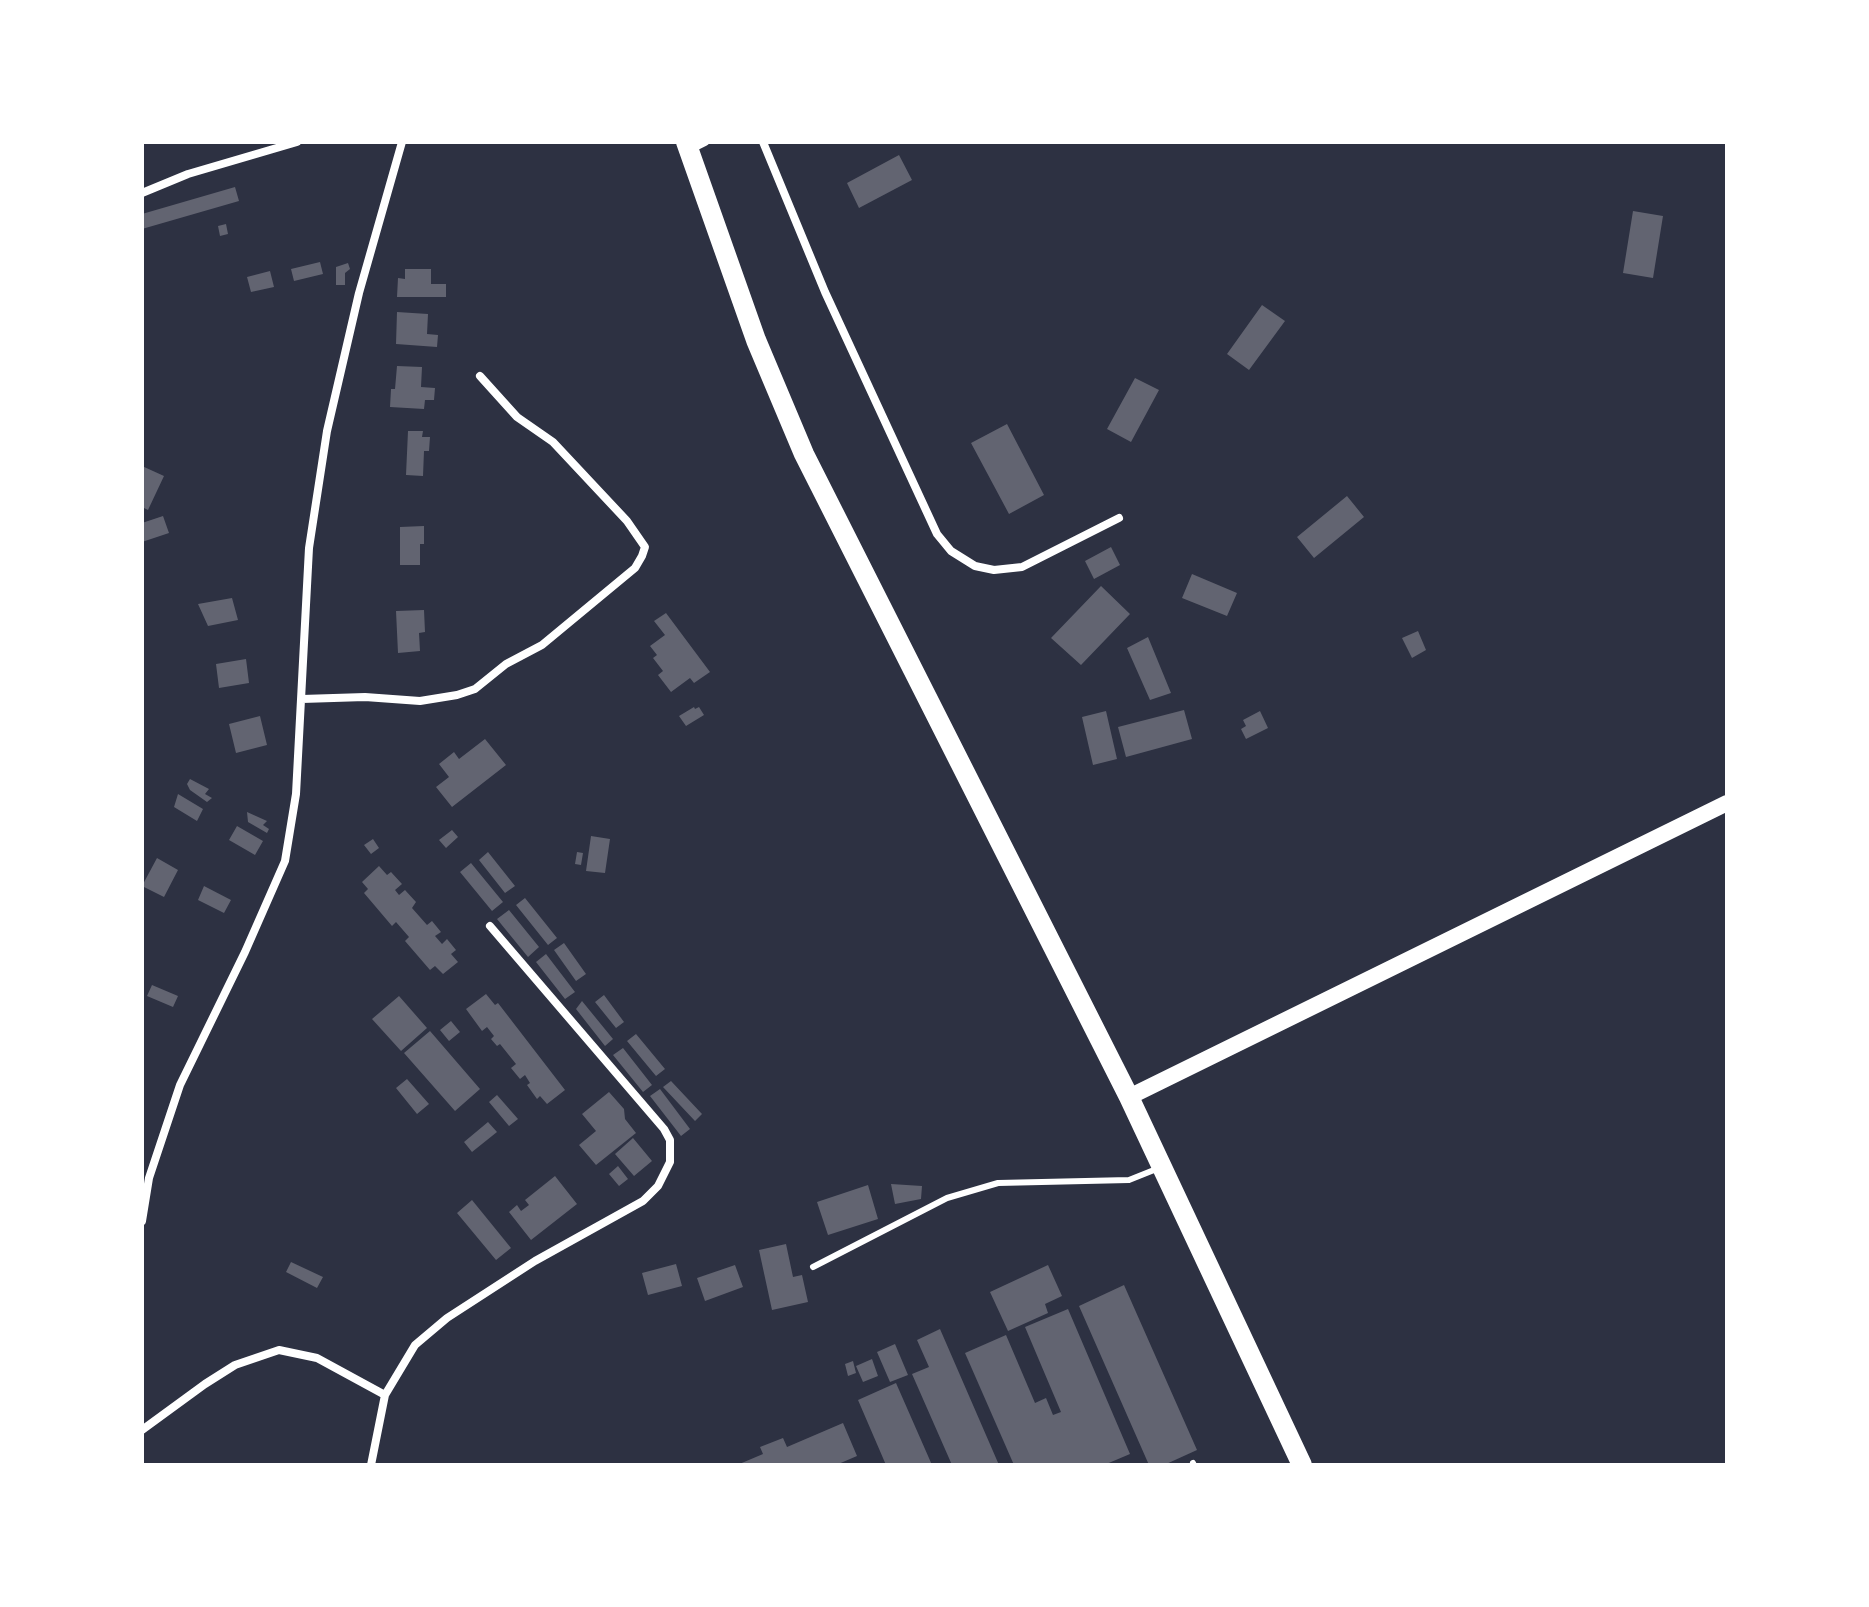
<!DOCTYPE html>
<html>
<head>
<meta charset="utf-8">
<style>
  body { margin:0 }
  #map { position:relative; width:1869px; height:1607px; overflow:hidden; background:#2d3142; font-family:"Sofia Sans Condensed",sans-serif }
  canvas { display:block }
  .frame { position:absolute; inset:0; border:144px solid #fff; pointer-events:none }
</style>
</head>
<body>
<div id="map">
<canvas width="1869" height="1607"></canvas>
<div class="frame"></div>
</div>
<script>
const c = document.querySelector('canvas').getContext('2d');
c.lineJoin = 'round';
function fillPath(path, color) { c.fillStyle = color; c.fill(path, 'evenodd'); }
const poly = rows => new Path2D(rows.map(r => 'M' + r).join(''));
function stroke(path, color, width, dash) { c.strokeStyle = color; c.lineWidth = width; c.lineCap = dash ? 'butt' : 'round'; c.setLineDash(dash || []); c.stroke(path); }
fillPath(poly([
  [899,155,912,180,859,208,847,183],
  [235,187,239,201,142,229,142,214],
  [1633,211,1663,216,1653,278,1623,273],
  [226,224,228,234,220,236,218,226],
  [320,262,323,274,294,281,291,269],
  [348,263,350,269,345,273,345,285,336,285,336,267],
  [405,269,431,269,431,284,446,284,446,297,397,297,398,278,405,279],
  [270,271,274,287,251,292,247,277],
  [1262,305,1285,321,1249,370,1227,354],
  [397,312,428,314,427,334,438,335,437,347,396,344],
  [397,366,422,367,421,387,435,388,434,400,425,400,424,409,390,407,391,389,395,389],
  [1135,378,1159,390,1131,442,1107,429],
  [1007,424,1044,495,1009,514,971,443],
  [408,431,423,431,422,437,430,437,429,451,424,451,423,476,406,475],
  [142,466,164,476,148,510,142,507],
  [1347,496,1364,517,1314,558,1297,537],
  [163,516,169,533,142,542,142,523],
  [424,526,424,544,420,544,420,565,400,565,400,527],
  [1111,547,1120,565,1094,579,1085,561],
  [1192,574,1237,593,1227,616,1182,598],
  [1101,586,1130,614,1081,665,1051,638],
  [232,598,238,620,208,626,198,604],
  [424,610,425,632,419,633,420,651,398,653,396,611],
  [666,613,710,672,694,683,690,678,671,692,658,675,663,671,653,658,657,655,650,646,665,635,654,621],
  [1418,631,1426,650,1412,658,1402,638],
  [1148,637,1171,693,1150,700,1127,648],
  [246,659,249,683,219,688,216,664],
  [694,707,695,709,699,707,704,715,686,726,679,716],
  [1184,710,1192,739,1126,757,1118,727],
  [1106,711,1117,759,1093,765,1082,717],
  [1260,711,1268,728,1246,739,1241,729,1246,726,1243,720],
  [260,716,267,745,236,753,229,724],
  [485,739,506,765,452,807,436,787,449,777,439,764,454,752,459,759],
  [190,779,209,789,205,794,212,798,207,802,190,790,187,784],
  [178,794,203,809,197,821,174,807],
  [247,812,267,821,263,825,269,829,267,833,248,822],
  [237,826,263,841,255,855,229,840],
  [452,830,458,837,446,848,439,840],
  [591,836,610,839,605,873,586,871],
  [373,839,379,848,371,854,364,845],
  [488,852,515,886,505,893,479,860],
  [577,852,583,853,581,865,575,864],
  [157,858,178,870,164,897,142,886],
  [471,863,503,902,492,911,460,872],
  [379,866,387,875,391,872,402,884,395,890,399,895,405,890,416,902,412,908,427,925,432,921,441,932,435,936,442,944,447,939,456,950,451,954,458,962,443,974,435,966,430,970,405,941,409,937,396,922,392,926,364,893,368,889,362,882],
  [204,886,231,900,224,913,198,900],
  [525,898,557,938,548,945,516,905],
  [509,910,539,947,528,957,497,919],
  [564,943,586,974,576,981,554,950],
  [546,954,575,992,565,999,536,962],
  [152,985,178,996,173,1007,147,996],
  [486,994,495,1005,498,1003,565,1090,547,1104,540,1096,537,1099,527,1085,530,1083,525,1075,520,1079,511,1068,516,1064,500,1044,497,1046,491,1039,494,1036,487,1027,482,1031,466,1009],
  [604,995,624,1022,616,1028,595,1002],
  [399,996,427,1028,401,1051,372,1019],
  [582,1001,613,1039,605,1046,576,1009],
  [451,1021,460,1032,449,1041,440,1030],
  [430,1031,480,1089,455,1111,404,1053],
  [636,1034,665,1069,656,1076,627,1041],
  [623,1048,652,1085,643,1092,613,1055],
  [407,1079,429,1104,417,1114,396,1088],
  [671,1081,702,1114,695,1121,663,1087],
  [660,1089,690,1129,681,1136,650,1096],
  [609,1092,624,1109,625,1119,636,1133,596,1165,579,1145,596,1131,582,1114],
  [497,1095,518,1119,509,1126,489,1102],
  [488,1122,497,1132,472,1152,464,1142],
  [633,1138,652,1161,634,1176,615,1154],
  [618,1166,628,1179,619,1186,609,1174],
  [555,1176,577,1204,531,1240,509,1212,517,1205,521,1211,529,1205,525,1200],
  [891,1184,922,1186,921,1199,895,1204],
  [868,1185,878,1219,828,1235,817,1202],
  [472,1200,511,1248,496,1260,457,1213],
  [786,1244,793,1277,802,1275,808,1302,772,1310,759,1250],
  [291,1262,323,1277,317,1288,286,1272],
  [676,1264,682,1286,648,1295,642,1273],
  [735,1265,743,1287,705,1301,697,1278],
  [1048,1265,1062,1296,1045,1304,1048,1313,1008,1331,990,1292],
  [1124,1285,1197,1450,1164,1465,1149,1465,1079,1306],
  [1068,1309,1130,1454,1104,1465,1014,1465,965,1353,1006,1335,1035,1403,1046,1398,1053,1415,1061,1412,1025,1327],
  [940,1329,999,1465,952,1465,912,1374,929,1367,917,1340],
  [895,1344,908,1375,890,1382,877,1352],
  [872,1359,878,1376,863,1382,856,1366],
  [853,1361,856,1373,848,1376,845,1364],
  [896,1383,932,1465,886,1465,858,1400],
  [843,1423,857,1456,836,1465,737,1465,763,1454,760,1447,783,1438,787,1447]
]), '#626471');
stroke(poly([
  [813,1267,947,1198,998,1183,1129,1180,1159,1168],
  [1193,1463,1194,1465]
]), '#fff', 6);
stroke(poly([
  [763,142,825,292,937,534,951,551,975,566,994,570,1022,567,1119,518],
  [689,150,705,142],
  [142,193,188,174,297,142],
  [302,699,365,697,420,701,457,695,475,689,506,664,542,645,635,568,642,556,645,547,627,521,553,442,517,417,480,376],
  [142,1221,149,1178,180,1085,245,952,285,861,296,794,309,548,327,431,359,293,402,142],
  [142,1430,205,1384,235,1365,279,1350,317,1358,385,1395,415,1345,447,1318,535,1261,643,1201,658,1186,670,1162,670,1140,664,1129,490,926],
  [371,1465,385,1395]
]), '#fff', 8);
stroke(poly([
  [1129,1097,1727,803]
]), '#fff', 16);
stroke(poly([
  [686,142,756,340,804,454,1129,1097,1302,1465]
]), '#fff', 20);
</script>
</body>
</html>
